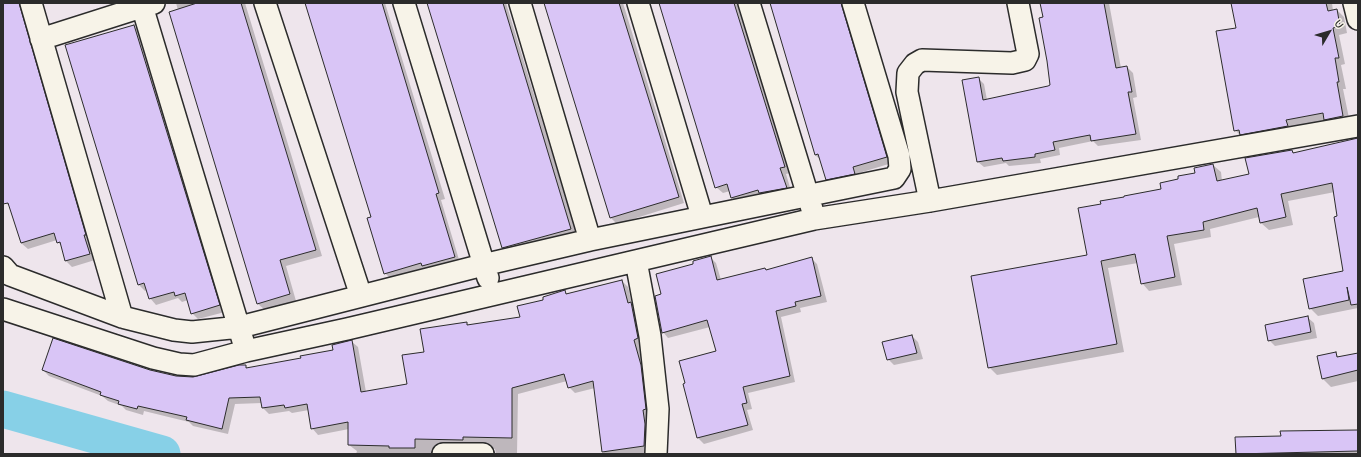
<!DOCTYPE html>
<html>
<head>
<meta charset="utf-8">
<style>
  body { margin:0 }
  #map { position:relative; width:1361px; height:457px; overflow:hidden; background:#eee5ec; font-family:"Comic Neue",sans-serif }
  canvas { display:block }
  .frame { position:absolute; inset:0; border:4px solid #2b2b2b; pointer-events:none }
  .north { position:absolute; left:1309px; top:12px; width:40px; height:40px; -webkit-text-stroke:3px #f7f3e8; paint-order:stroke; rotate:52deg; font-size:11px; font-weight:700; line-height:16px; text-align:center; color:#2b2b2b }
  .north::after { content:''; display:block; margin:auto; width:14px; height:18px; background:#2b2b2b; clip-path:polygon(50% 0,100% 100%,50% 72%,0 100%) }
</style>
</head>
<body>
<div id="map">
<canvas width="1361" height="457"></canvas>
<div class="frame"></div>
<div class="north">U</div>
</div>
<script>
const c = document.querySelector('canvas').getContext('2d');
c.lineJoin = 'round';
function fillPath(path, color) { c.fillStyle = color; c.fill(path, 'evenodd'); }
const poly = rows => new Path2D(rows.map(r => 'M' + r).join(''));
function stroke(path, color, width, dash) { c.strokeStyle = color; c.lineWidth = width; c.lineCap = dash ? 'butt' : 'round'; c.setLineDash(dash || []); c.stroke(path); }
fillPath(poly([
  [3,3,22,3,95,260,72,267,66,261,62,247,57,240,28,249,21,243,11,208,6,203,3,195],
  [176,3,245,3,322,256,286,266,296,301,265,310,258,304],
  [307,3,385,3,445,199,441,200,460,263,392,280,385,273,372,217],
  [428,3,506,3,577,235,509,254,503,248],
  [545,3,623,3,684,203,617,224,610,217],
  [660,3,738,3,790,173,786,174,792,194,738,204,732,198,730,191,723,193,716,187],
  [770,3,849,3,892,163,859,173,861,180,834,185,827,179,822,161,815,155],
  [1041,3,1109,3,1121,68,1127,67,1133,73,1137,97,1133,98,1141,140,1098,146,1093,141,1059,148,1060,155,1040,159,1041,163,1009,166,1006,163,984,167,978,162,978,78,984,84,987,100,1049,87,1051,85],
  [1232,3,1332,3,1333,11,1337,10,1344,17,1347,33,1339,35,1345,64,1341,65,1346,89,1343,89,1350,123,1332,126,1326,120,1293,127,1294,133,1242,137,1235,130,1237,28],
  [134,26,140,32,225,312,198,319,192,313,188,300,182,302,178,298,156,305,150,298,147,290,145,291,139,285,66,46],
  [1358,139,1358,308,1318,316,1310,308,1344,272,1335,192,1288,201,1293,225,1269,230,1261,223,1259,217,1210,229,1211,237,1174,244,1182,285,1149,291,1142,283,1138,263,1108,268,1124,352,997,375,989,367,1088,256,1102,204,1162,190,1213,165,1221,172,1222,181,1250,175,1292,151,1295,153],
  [710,257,716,263,721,280,766,271,811,258,817,264,827,302,800,308,801,312,781,317,795,382,748,393,752,409,747,410,753,430,704,444,698,438,684,385,717,351,710,327,668,338,663,332,662,295,695,264],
  [622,281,628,287,632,304,637,309,644,344,640,346,647,372,651,454,605,454,602,451,595,388,575,393,569,387,567,381,518,394,517,454,496,454,495,449,490,448,439,454,356,454,357,451,349,445,349,429,318,435,312,428,309,410,292,413,289,411,269,414,263,408,262,403,235,404,228,434,193,426,189,422,144,411,143,415,126,410,122,406,108,401,102,396,49,376,43,370,150,371,176,377,193,378,245,366,248,369,302,359,334,351,351,341,358,347,366,392,408,385,425,353,466,323,470,326,521,318,545,300,565,292,568,295],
  [1307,317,1314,323,1317,338,1275,346,1269,340],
  [912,336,918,342,923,359,894,365,888,359],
  [1335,353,1340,358,1358,354,1358,381,1331,387,1323,379,1318,356],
  [1358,431,1358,454,1237,454,1236,438,1282,437]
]), '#0003');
stroke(poly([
  [3,409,162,454]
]), '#87d0e7', 37);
const building = poly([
  [3,3,19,3,86,235,84,235,90,254,65,261,60,242,57,243,54,233,21,243,8,203,3,204,3,3],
  [197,3,241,3,316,250,280,260,290,294,257,304,169,12,197,3],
  [305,3,382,3,439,193,436,194,455,257,422,266,421,263,384,274,367,218,371,217,305,3],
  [427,3,503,3,571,229,502,248,427,3],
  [544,3,619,3,679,197,610,218,544,3],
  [659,3,734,3,785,167,780,168,787,188,759,193,758,190,731,198,727,184,715,188,659,3],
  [770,3,841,3,887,157,853,167,855,174,826,180,818,154,815,155,770,3],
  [1040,3,1104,3,1116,68,1127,66,1132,92,1128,92,1136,134,1091,141,1090,135,1053,142,1055,150,1035,154,1035,157,1003,161,1002,158,977,162,962,80,979,77,983,100,1048,86,1050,85,1047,61,1039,18,1043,17,1040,3],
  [1231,3,1326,3,1328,11,1337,9,1340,26,1333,28,1339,58,1335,58,1339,82,1337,82,1343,116,1324,120,1323,113,1286,120,1288,126,1240,135,1239,130,1234,131,1216,31,1236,28,1231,3],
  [134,25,220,305,191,314,185,293,175,296,174,292,149,299,144,283,138,285,65,45,134,25],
  [1358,138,1358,304,1351,305,1347,287,1349,300,1309,309,1303,279,1343,271,1334,217,1337,216,1332,183,1281,194,1286,217,1260,223,1257,208,1203,222,1204,230,1167,236,1175,277,1141,284,1135,254,1101,261,1117,344,988,368,971,276,1087,255,1078,208,1101,204,1100,201,1124,197,1124,196,1161,189,1160,183,1178,179,1178,176,1195,173,1194,168,1213,164,1217,181,1249,174,1245,158,1292,150,1293,153,1358,138],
  [711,256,717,280,765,268,766,270,812,257,821,296,795,302,796,306,776,311,790,376,743,387,747,403,742,404,748,425,697,438,683,384,685,383,679,361,716,351,707,320,662,333,655,296,661,294,656,274,693,264,693,261,711,256],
  [622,280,628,303,631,302,638,338,634,340,641,365,646,409,643,410,645,424,644,446,602,452,593,381,568,388,564,374,512,388,512,438,463,437,463,440,415,439,415,448,389,448,389,446,348,445,348,422,311,429,307,404,285,408,284,405,262,408,260,397,229,398,222,429,186,420,187,417,138,406,137,409,118,404,119,401,100,395,101,392,42,370,53,338,150,370,176,376,193,377,239,365,246,365,246,368,301,358,300,356,333,350,332,345,352,340,361,392,407,384,402,355,424,352,420,329,467,322,467,325,520,317,517,306,543,300,543,297,565,290,566,294,622,280],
  [1308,316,1311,332,1268,341,1265,325,1308,316],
  [912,335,917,353,887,360,882,342,912,335],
  [1336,352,1337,357,1358,353,1358,370,1322,379,1317,356,1336,352],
  [1358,430,1358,451,1236,454,1235,437,1281,436,1280,431,1358,430]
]);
fillPath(building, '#d9c5f6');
stroke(building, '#2b2b2b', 1);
const minor = poly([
  [31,3,122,317],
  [265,3,361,296],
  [404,3,488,278],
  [520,3,590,240],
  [638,3,702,216],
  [749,3,812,209],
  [1354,3,1358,19],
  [142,6,243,341],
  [41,39,154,3],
  [930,201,907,92,908,73,915,64,922,60,1012,63,1025,60,1028,54,1018,3],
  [636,261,650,336,658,409,656,454],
  [3,267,10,275,122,317,174,330,192,332,240,327,483,265,590,240,894,178,900,169,899,156,853,3],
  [3,309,153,358,179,364,194,365,246,351,347,329,814,219,930,201,1358,126],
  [443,454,483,454]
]);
stroke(minor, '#2b2b2b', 24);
stroke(minor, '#f7f3e8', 21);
</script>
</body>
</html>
